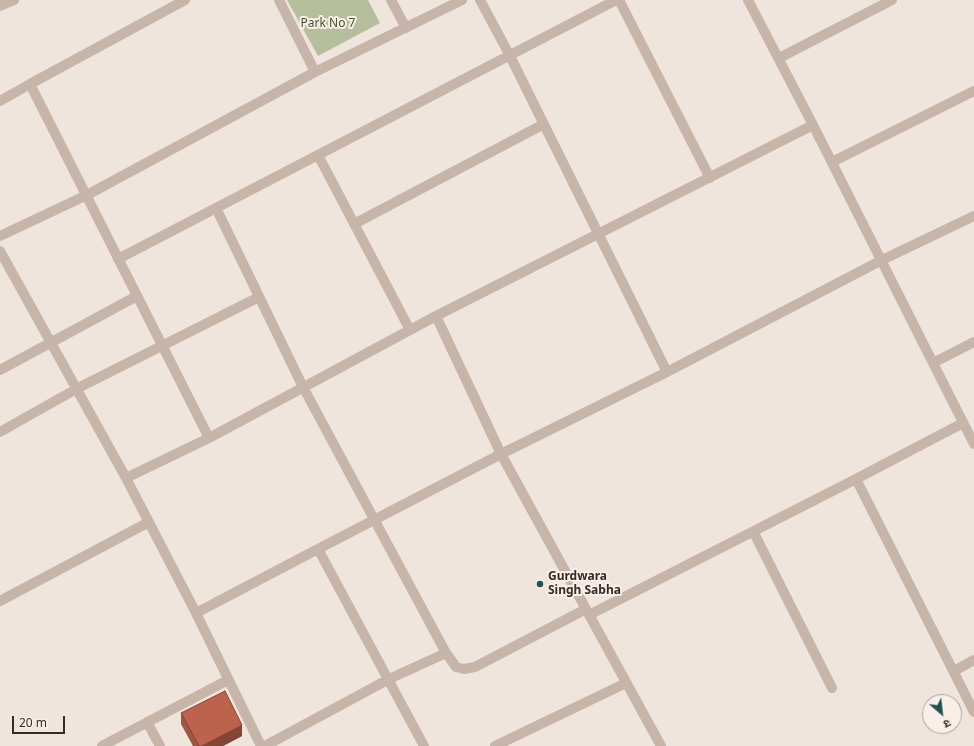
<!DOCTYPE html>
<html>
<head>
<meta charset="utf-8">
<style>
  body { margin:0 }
  #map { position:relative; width:974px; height:746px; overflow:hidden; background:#f0e5dc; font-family:"Noto Sans","Noto Sans Devanagari",sans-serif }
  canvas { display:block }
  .north { position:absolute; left:922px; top:694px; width:40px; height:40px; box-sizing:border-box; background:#f8f0e8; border:1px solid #aaa19b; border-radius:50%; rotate:152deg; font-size:11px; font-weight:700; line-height:16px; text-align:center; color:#352b28 }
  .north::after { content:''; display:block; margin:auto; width:14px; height:18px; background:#215253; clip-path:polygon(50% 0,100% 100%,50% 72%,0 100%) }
  .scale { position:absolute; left:12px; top:716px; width:53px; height:18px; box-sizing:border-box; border:2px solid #352b28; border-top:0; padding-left:5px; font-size:12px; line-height:14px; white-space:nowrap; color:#352b28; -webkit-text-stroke:3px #f8f0e8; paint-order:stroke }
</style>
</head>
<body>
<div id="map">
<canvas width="974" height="746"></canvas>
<div class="north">उ</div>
<div class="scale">20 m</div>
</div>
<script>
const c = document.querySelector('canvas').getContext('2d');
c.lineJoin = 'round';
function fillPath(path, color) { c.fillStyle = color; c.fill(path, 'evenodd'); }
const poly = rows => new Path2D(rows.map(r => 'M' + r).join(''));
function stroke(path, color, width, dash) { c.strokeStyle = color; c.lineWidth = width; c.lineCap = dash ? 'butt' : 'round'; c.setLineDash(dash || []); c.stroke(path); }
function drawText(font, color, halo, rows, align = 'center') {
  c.font = font + ' "Noto Sans",sans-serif'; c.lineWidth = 4; c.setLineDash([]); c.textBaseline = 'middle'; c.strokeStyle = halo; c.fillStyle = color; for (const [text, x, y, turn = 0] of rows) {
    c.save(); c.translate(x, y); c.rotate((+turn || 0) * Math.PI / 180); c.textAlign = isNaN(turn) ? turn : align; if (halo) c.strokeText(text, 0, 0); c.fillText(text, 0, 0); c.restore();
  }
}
fillPath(poly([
  [287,0,368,0,380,23,318,56]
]), '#b5be9d');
stroke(poly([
  [185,0,30,84,209,438,126,478,196,613,261,746],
  [391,0,406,28],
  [480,0,509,54,667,372],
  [619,0,710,178],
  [748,0,813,125,933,363],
  [0,6,14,0],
  [779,58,892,0],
  [315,72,462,0],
  [0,101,30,84],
  [318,155,410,330],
  [832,162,974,91],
  [216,208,303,387,446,653,456,667,464,669,475,667,586,609],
  [354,224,544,124],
  [0,236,87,195,315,72,279,0],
  [0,251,126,478],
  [118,259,616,0],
  [436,316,813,125],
  [974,342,933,363,974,444],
  [0,370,137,296],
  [0,432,78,388,259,297],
  [209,438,436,316,501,454,661,746],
  [856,479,963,423],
  [754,533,832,688],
  [318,549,501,454,667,372,882,260,974,216],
  [0,601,149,522],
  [196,613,318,549,424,746],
  [589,615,856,479,974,712],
  [954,671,974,660],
  [147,722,160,746],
  [102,746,228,680],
  [265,746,389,679,446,653],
  [495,746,626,683]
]), '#c7b5a9', 10);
fillPath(poly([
  [181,713,242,736,223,746,193,746,181,724]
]), '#a35442');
fillPath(poly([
  [242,725,242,736,223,746,202,746]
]), '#844536');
const building = poly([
  [225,691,242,725,202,746,199,746,181,713,225,691]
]);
fillPath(building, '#bd624d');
stroke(building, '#844536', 1);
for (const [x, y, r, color] of [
  [540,584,4,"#215253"]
]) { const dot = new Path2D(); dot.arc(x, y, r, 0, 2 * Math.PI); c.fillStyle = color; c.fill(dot); stroke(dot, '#f8f0e8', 1.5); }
drawText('12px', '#46512e', '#f8f0e8', [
  ["Park No 7",328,24]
]);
drawText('bold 12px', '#352b28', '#f8f0e8', [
  ["Gurdwara",548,577],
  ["Singh Sabha",548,591]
], 'left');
</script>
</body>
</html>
